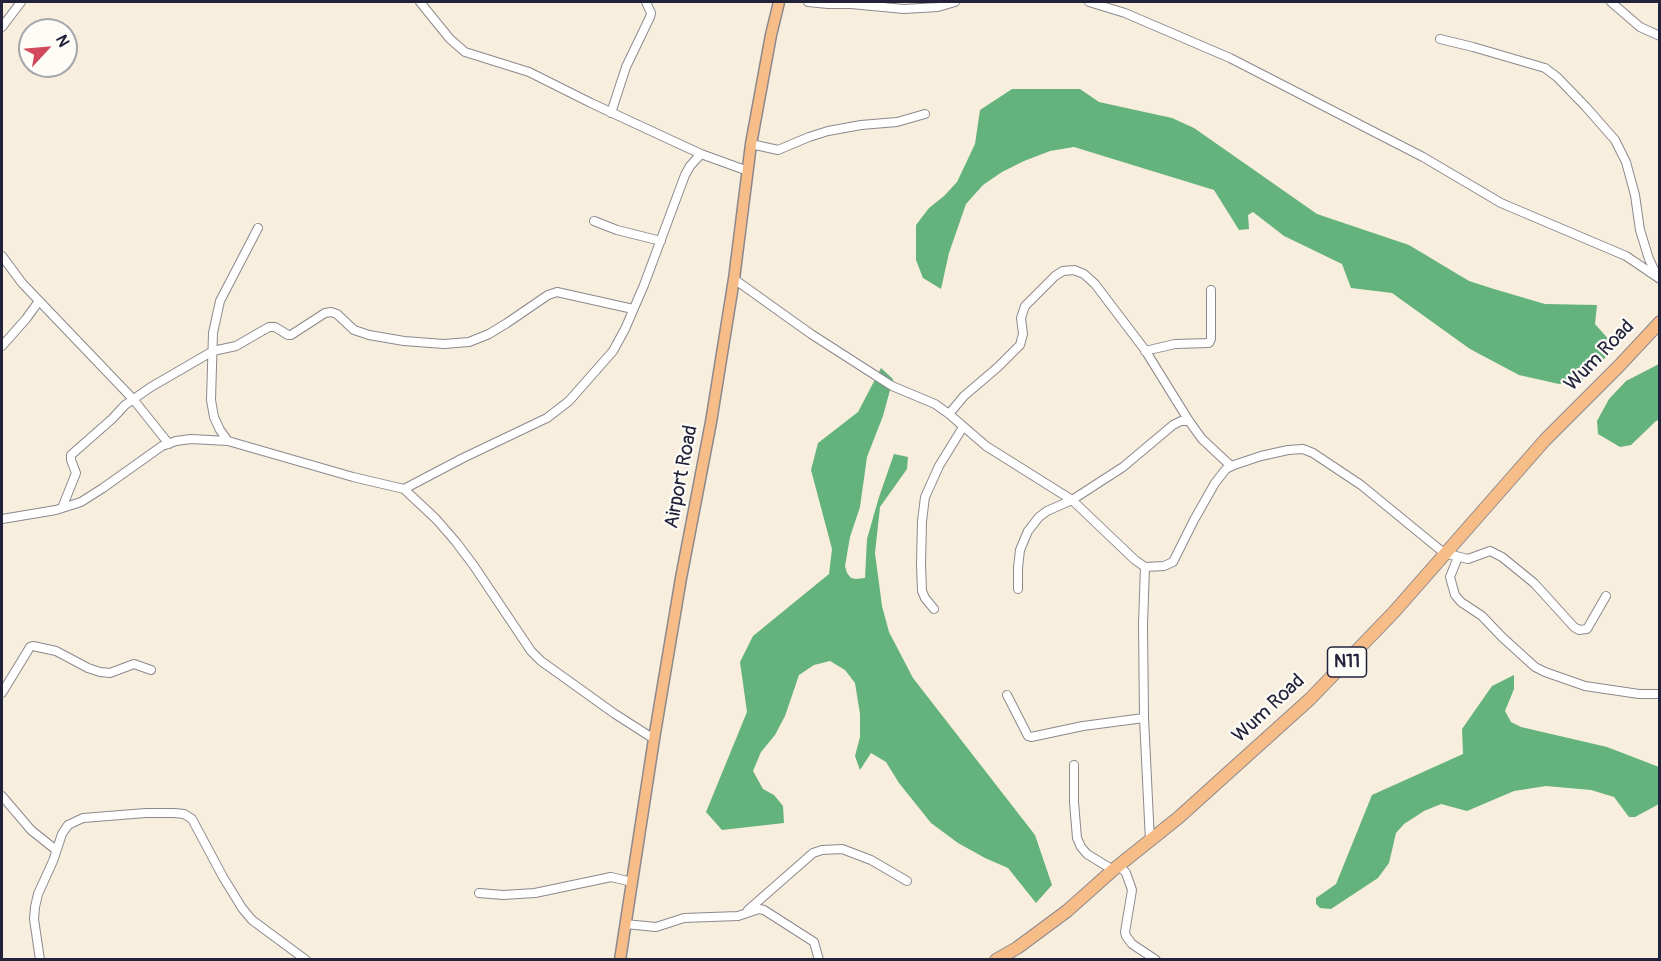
<!DOCTYPE html>
<html>
<head>
<meta charset="utf-8">
<style>
  body { margin:0 }
  #map { position:relative; width:1661px; height:961px; overflow:hidden; background:#f8eede; font-family:Pangolin,sans-serif }
  canvas { display:block }
  .frame { position:absolute; inset:0; border:3px solid #22223b; pointer-events:none }
  .north { position:absolute; left:18px; top:18px; width:60px; height:60px; box-sizing:border-box; background:#fdfcf7; border:2px solid #a5a5ac; border-radius:50%; rotate:64deg; font-size:16px; font-weight:700; line-height:24px; text-align:center; color:#22223b }
  .north::after { content:''; display:block; margin:auto; width:21px; height:27px; background:#d1495b; clip-path:polygon(50% 0,100% 100%,50% 72%,0 100%) }
</style>
</head>
<body>
<div id="map">
<canvas width="1661" height="961"></canvas>
<div class="frame"></div>
<div class="north">N</div>
</div>
<script>
const c = document.querySelector('canvas').getContext('2d');
c.lineJoin = 'round';
function fillPath(path, color) { c.fillStyle = color; c.fill(path, 'evenodd'); }
const poly = rows => new Path2D(rows.map(r => 'M' + r).join(''));
function stroke(path, color, width, dash) { c.strokeStyle = color; c.lineWidth = width; c.lineCap = dash ? 'butt' : 'round'; c.setLineDash(dash || []); c.stroke(path); }
function drawText(font, color, halo, rows, align = 'center') {
  c.font = font + ' Pangolin,sans-serif'; c.lineWidth = 4.5; c.setLineDash([]); c.textBaseline = 'middle'; c.strokeStyle = halo; c.fillStyle = color; for (const [text, x, y, turn = 0] of rows) {
    c.save(); c.translate(x, y); c.rotate((+turn || 0) * Math.PI / 180); c.textAlign = isNaN(turn) ? turn : align; if (halo) c.strokeText(text, 0, 0); c.fillText(text, 0, 0); c.restore();
  }
}
fillPath(poly([
  [1012,89,1080,89,1099,102,1172,118,1194,128,1317,214,1409,245,1469,281,1494,289,1545,304,1597,305,1595,324,1611,342,1609,354,1582,380,1559,384,1519,375,1470,349,1392,293,1351,288,1342,264,1284,236,1253,212,1248,215,1249,229,1239,230,1214,190,1074,147,1050,151,1024,161,1002,172,983,185,966,204,949,253,941,289,923,278,916,260,916,225,929,208,944,196,957,182,975,144,980,110],
  [1659,364,1659,420,1656,421,1631,445,1620,447,1598,434,1597,421,1609,399,1626,381],
  [881,368,893,379,883,416,867,457,860,507,850,537,845,566,847,573,851,578,856,579,865,578,867,539,879,497,894,454,908,457,907,469,880,507,875,553,882,606,889,632,913,678,1035,835,1052,885,1036,903,1008,868,985,858,958,843,931,823,899,783,886,762,871,753,860,770,855,756,860,737,860,714,855,683,845,670,830,661,814,665,799,675,785,716,775,735,761,752,753,771,763,789,774,795,783,806,784,823,722,830,706,812,747,712,740,662,753,636,829,574,832,549,811,470,818,443,858,412],
  [1514,675,1514,689,1505,711,1511,722,1521,727,1607,747,1659,767,1659,804,1635,817,1629,817,1614,797,1591,790,1546,786,1514,791,1467,811,1441,804,1424,811,1404,824,1396,833,1389,863,1378,878,1331,909,1320,908,1316,904,1316,898,1336,884,1372,795,1463,754,1462,729,1492,686]
]), '#64b27c');
const minor = poly([
  [420,2,450,39,465,52,529,72,591,103,634,123,701,154,748,171],
  [808,2,828,4,851,4,904,9,938,7,955,2],
  [1089,2,1125,13,1230,58,1423,157,1501,203,1626,256,1660,279],
  [1611,2,1640,27,1660,36],
  [2,27,21,2],
  [1440,39,1473,47,1545,68,1557,77,1586,107,1615,140,1626,162,1635,195,1640,230,1649,259,1657,276],
  [611,113,626,67,650,17,651,13,646,2],
  [751,144,778,150,809,137,828,131,861,125,897,122,925,114],
  [594,221,617,230,661,241],
  [2,256,22,283,133,399,169,444],
  [734,279,811,334,892,386,935,404,949,414,986,446,1072,500,1135,560,1145,567,1164,566,1173,562,1194,520,1215,483,1226,469,1234,465,1261,456,1288,450,1303,449,1313,453,1361,485,1444,553,1468,559,1490,551,1502,557,1534,583,1574,627,1579,630,1587,629,1606,596],
  [2,346,26,319,39,301],
  [1145,351,1175,344,1209,343,1211,339,1211,290],
  [949,414,964,396,998,367,1020,345,1023,334,1021,318,1025,306,1055,276,1063,271,1074,270,1084,274,1095,284,1145,350,1189,421,1202,439,1231,466],
  [228,441,220,430,214,417,211,400,213,333,220,301,258,228],
  [404,489,463,458,547,418,569,401,613,351,625,329,644,285,685,175,690,166,701,154],
  [62,508,76,473,71,460,71,455,112,419,125,405,151,387,213,351,236,346,269,327,275,327,288,335,291,335,325,313,331,312,337,314,354,330,369,335,404,341,444,344,469,342,489,334,507,323,548,295,557,292,633,309],
  [2,519,56,510,81,502,103,488,162,446,176,441,191,439,228,441,353,477,404,489,436,519,456,542,474,566,531,651,541,661,615,714,654,739],
  [1458,557,1450,577,1455,595,1461,602,1482,616,1502,637,1535,667,1545,672,1585,686,1639,694,1660,694],
  [1145,567,1143,624,1144,718,1150,841],
  [1018,589,1018,568,1020,550,1028,531,1039,517,1047,511,1072,500,1123,467,1173,425,1181,421,1189,421],
  [934,609,925,598,922,591,921,565,922,521,925,497,939,466,963,427],
  [2,693,30,647,33,646,56,651,88,668,100,672,110,673,134,664,151,670],
  [1007,695,1028,736,1031,737,1083,726,1144,718],
  [1074,765,1074,802,1077,838,1081,847,1087,854,1113,870],
  [2,796,31,830,56,850],
  [1119,865,1126,873,1132,890,1125,932,1126,936,1132,944,1156,960],
  [479,893,503,895,535,893,611,877,632,882],
  [748,910,813,853,822,850,842,849,871,860,907,881],
  [625,924,656,927,684,918,738,916,759,909,764,910,814,942,819,960],
  [40,960,34,919,35,907,38,894,53,861,62,834,68,825,83,818,146,813,174,813,184,814,192,819,223,877,242,908,252,920,306,960]
]);
const major = poly([
  [620,960,654,739,681,578,711,422,734,279,751,144,771,35,779,2]
]);
const highway = poly([
  [996,960,1017,948,1067,911,1113,870,1178,818,1310,699,1394,612,1545,440,1619,366,1660,322]
]);
stroke(minor, '#8d888c', 10);
stroke(major, '#8d888c', 13);
stroke(highway, '#8d888c', 14);
stroke(minor, '#fff', 8);
stroke(major, '#f7bd88', 10);
stroke(highway, '#f7bd88', 12);
for (const [x, y, w] of [
  [1347,662,39]
]) { const box = new Path2D(); box.roundRect(x - w / 2, y - 15, w, 30, 4.5); c.fillStyle = '#fdfcf7'; c.fill(box); stroke(box, '#22223b', 1.5); }
drawText('bold 18px', '#22223b', null, [
  ["N11",1347,662]
]);
drawText('20px', '#22223b', '#fdfcf7', [
  ["Wum Road",1600,356,-46],
  ["Airport Road",682,477,-79],
  ["Wum Road",1269,709,-43]
]);
</script>
</body>
</html>
